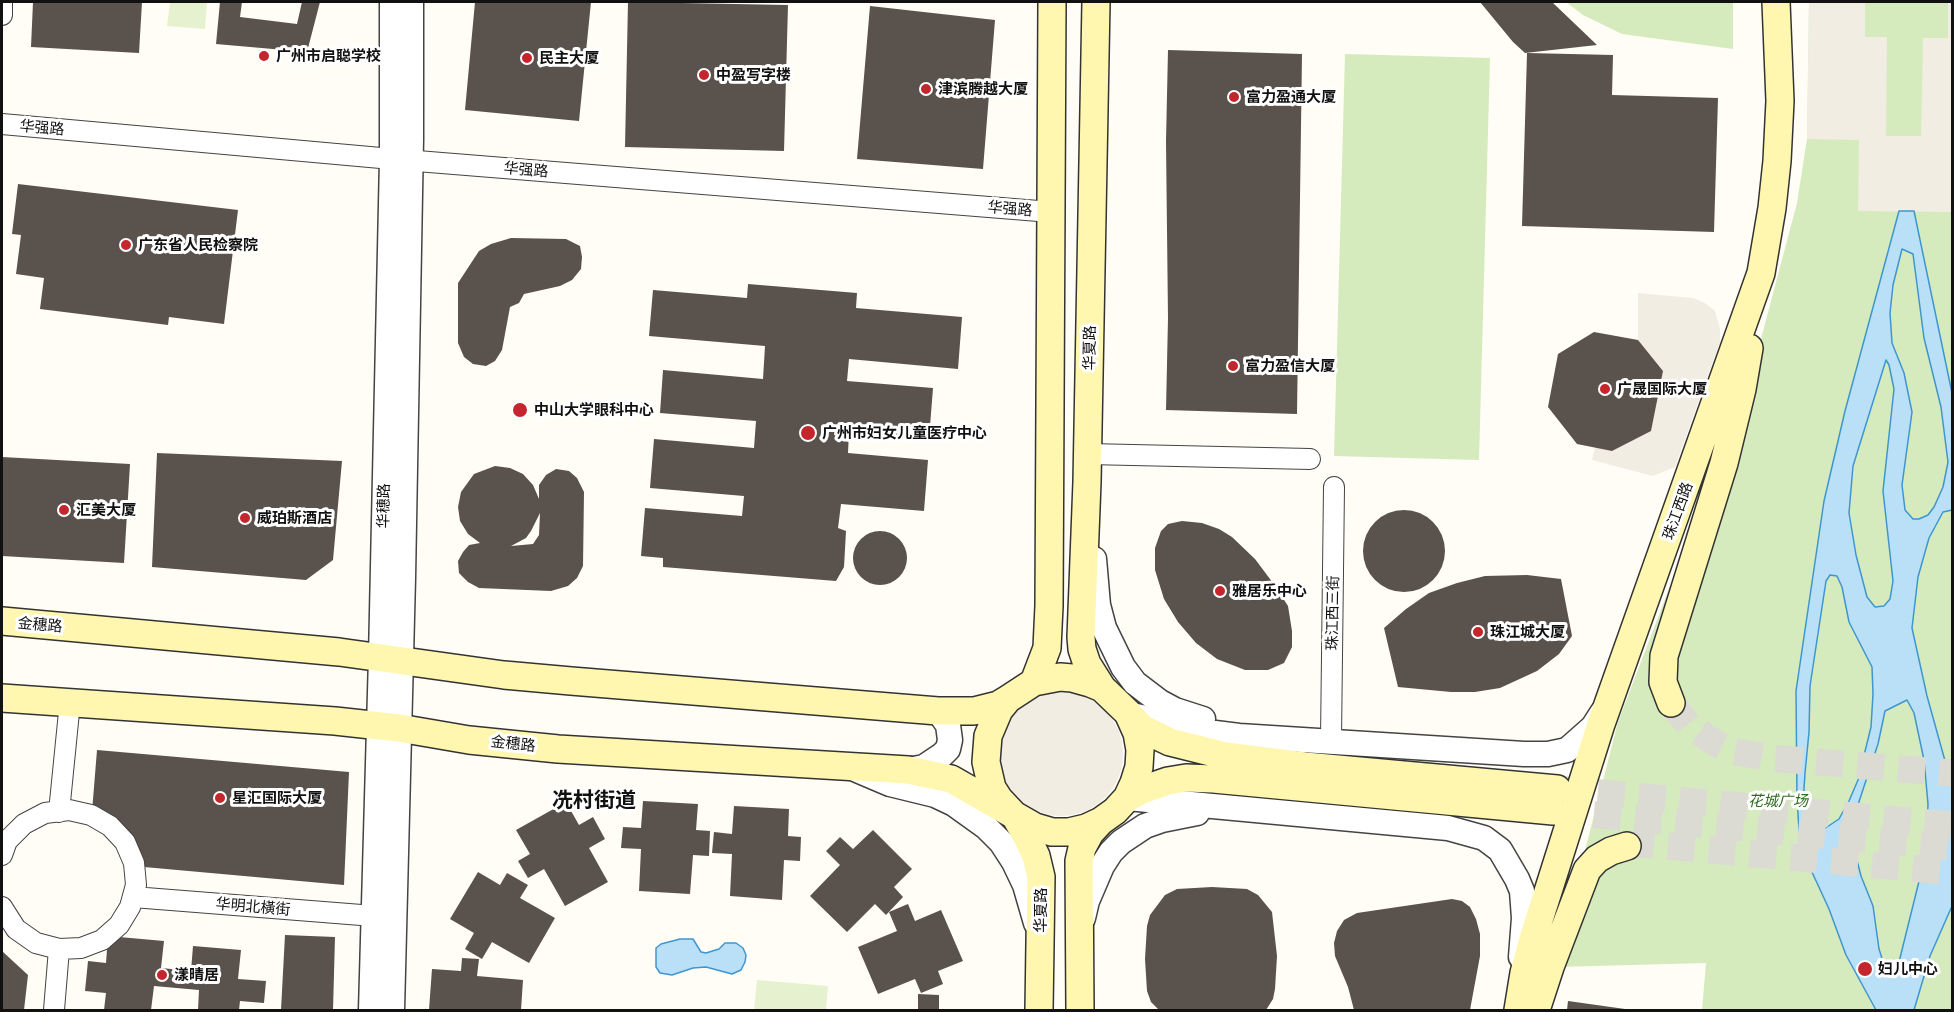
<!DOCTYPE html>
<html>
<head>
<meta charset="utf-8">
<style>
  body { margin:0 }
  #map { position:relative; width:1954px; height:1012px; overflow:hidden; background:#fffdf5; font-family:"Playfair Display",serif }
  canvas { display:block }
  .frame { position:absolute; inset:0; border:3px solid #111; pointer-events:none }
</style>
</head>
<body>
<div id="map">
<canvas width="1954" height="1012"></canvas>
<div class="frame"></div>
</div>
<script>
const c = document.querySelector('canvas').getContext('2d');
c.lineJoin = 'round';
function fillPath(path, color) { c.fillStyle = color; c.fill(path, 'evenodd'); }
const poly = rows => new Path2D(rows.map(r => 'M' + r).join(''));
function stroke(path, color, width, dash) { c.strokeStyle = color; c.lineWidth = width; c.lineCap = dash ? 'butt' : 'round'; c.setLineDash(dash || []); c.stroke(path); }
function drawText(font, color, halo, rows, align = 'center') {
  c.font = font + ' "Playfair Display","Noto Sans SC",serif'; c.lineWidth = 6; c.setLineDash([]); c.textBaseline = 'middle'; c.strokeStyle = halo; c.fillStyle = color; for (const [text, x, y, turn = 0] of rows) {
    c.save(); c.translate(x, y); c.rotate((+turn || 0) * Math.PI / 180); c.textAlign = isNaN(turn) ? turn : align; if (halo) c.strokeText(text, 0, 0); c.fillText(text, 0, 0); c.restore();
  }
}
fillPath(poly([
  [1566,2,1733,2,1733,49,1622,34,1583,15],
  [1809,2,1952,2,1952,1010,1702,1010,1706,963,1555,967,1618,722,1753,369,1797,203,1807,139],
  [1345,54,1490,58,1479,460,1334,456]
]), '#d5ebbd');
fillPath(poly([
  [170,2,207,2,205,29,167,26],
  [757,980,828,986,826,1010,754,1010]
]), '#e6f2cf');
fillPath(poly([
  [1809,2,1865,2,1865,37,1887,37,1886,136,1921,136,1923,38,1948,38,1948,2,1952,2,1951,212,1858,211,1859,140,1807,139],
  [1638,293,1693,298,1705,303,1715,311,1720,328,1720,342,1675,467,1653,476,1592,460,1595,447,1612,451,1651,430,1663,371,1638,340],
  '999 754a62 62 0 1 1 124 0a62 62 0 1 1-124 0Z'
]), '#f1ede2');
const water = poly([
  [1899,211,1914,211,1952,393,1952,510,1943,512,1929,538,1918,577,1912,628,1927,696,1947,768,1952,769,1952,906,1930,956,1914,1010,1876,1010,1846,955,1829,909,1800,846,1797,798,1796,691,1824,501,1845,411,1899,211],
  [1902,249,1913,254,1924,338,1941,407,1948,462,1943,487,1934,507,1928,515,1919,519,1913,519,1905,510,1902,485,1912,412,1904,373,1892,343,1890,313,1893,285,1902,249],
  [1886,360,1889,365,1894,389,1883,491,1893,581,1890,599,1884,606,1875,607,1867,597,1856,555,1849,513,1853,466,1886,360],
  [1830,575,1837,576,1842,587,1849,622,1872,667,1873,694,1871,727,1858,780,1849,801,1839,819,1821,831,1816,832,1810,828,1805,817,1803,804,1805,773,1809,732,1810,686,1826,581,1830,575],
  [1907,700,1914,713,1924,760,1928,804,1926,853,1900,958,1894,971,1887,974,1879,949,1873,906,1861,876,1850,833,1851,826,1878,744,1885,711,1907,700],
  [680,939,693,939,701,952,706,953,719,949,725,943,736,943,743,948,746,955,745,962,741,970,732,974,706,967,693,968,672,975,660,973,656,967,656,948,661,944,680,939]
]);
fillPath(water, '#b9e0f7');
stroke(water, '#3f96cf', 1.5);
fillPath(poly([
  [33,2,142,2,139,53,31,47],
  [220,2,242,2,240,17,297,24,302,2,320,2,307,52,216,44],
  [475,2,591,2,579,121,465,110],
  [628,2,788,5,784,151,625,147],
  [1480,2,1552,2,1597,45,1525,53,1513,42],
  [870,6,995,20,983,169,857,159],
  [1168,50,1302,54,1297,414,1166,410,1168,318,1166,141],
  [1527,53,1613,55,1612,95,1718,98,1714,232,1522,226],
  [18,184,238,210,224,324,169,317,168,325,40,309,44,278,16,274,21,235,12,234],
  [511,238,566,239,580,246,582,257,581,269,572,280,560,286,524,294,519,303,510,307,502,350,495,361,486,366,473,364,464,357,458,343,458,283,479,251,491,244],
  [748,284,857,293,856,308,962,317,958,369,849,359,847,381,933,388,929,439,849,432,848,453,928,460,924,511,841,504,838,528,846,531,844,567,836,581,663,567,663,558,641,556,645,508,742,516,744,496,650,488,654,439,754,448,756,421,660,413,663,370,763,379,765,346,649,336,653,290,747,298],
  [1594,332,1638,340,1663,371,1651,431,1612,451,1577,444,1548,407,1558,354],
  [157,453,342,461,333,560,306,580,152,567],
  [2,457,130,464,124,563,2,556],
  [495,466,510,468,523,474,533,485,539,499,539,485,546,475,556,469,569,471,577,478,584,492,583,566,577,578,568,586,551,591,479,588,468,582,459,573,458,561,463,552,469,545,480,543,468,534,460,521,458,507,461,492,474,474],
  [540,513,539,535,533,544,511,546,526,538,531,531],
  '1363 551a41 41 0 1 1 82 0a41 41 0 1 1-82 0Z',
  [1182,521,1202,523,1219,529,1232,537,1255,559,1273,583,1288,606,1292,631,1292,647,1284,663,1268,670,1245,670,1217,659,1196,643,1178,622,1164,599,1155,570,1155,548,1161,531,1168,524],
  '853 558a27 27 0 1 1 54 0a27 27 0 1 1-54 0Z',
  [1527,575,1561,579,1572,636,1559,654,1537,671,1500,688,1475,692,1451,692,1398,687,1384,628,1406,609,1429,593,1457,583,1485,576],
  [97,750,349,772,344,885,144,867,129,842,91,824],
  [643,801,698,804,696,830,710,831,709,856,693,855,690,894,639,891,641,849,621,848,623,827,641,828],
  [566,802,579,825,593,817,605,839,589,848,608,882,565,906,544,869,528,878,518,861,530,854,516,830],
  [734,806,789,809,788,836,801,837,800,861,784,860,782,900,730,896,732,854,712,853,714,832,732,834],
  [873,830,912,869,894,887,903,897,886,915,875,904,847,932,810,896,840,865,826,851,840,837,853,849],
  [478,872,500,885,507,873,528,885,520,898,555,918,529,963,492,942,482,959,465,949,474,933,450,919],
  [1212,887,1247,889,1258,895,1272,912,1277,956,1275,989,1273,999,1266,1010,1159,1010,1151,1002,1147,991,1145,959,1147,926,1150,915,1165,895,1177,889],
  [1452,899,1462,901,1470,907,1476,919,1480,934,1480,956,1470,1010,1354,1010,1348,987,1335,956,1334,943,1337,931,1344,920,1357,913],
  [908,904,915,921,941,910,963,961,938,971,943,984,921,993,915,979,878,994,858,947,897,931,889,912],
  [285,935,335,937,333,1010,281,1010],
  [108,936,164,941,161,968,191,971,193,946,241,950,238,979,266,981,264,1003,240,1001,239,1010,198,1010,199,990,154,986,151,1010,104,1010,106,993,85,991,88,961,106,963],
  [2,951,28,975,24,1010,2,1010],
  [462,958,479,959,477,976,523,980,521,1010,429,1010,432,969,461,971],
  [918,994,939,995,939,1010,918,1010],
  [1568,1001,1625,1009,1625,1010,1567,1010]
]), '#5a524d');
stroke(poly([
  [1671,703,1688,724,1715,743,1732,751,1769,758,1952,773],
  [1557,789,1952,825],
  [1553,811,1952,847],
  [1627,846,1646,844,1952,872]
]), '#dbdad3', 27, [27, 14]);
const minor = poly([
  [2,15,2,2],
  [2,124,392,159,1051,212],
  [1088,454,1310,459],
  [1331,739,1334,487],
  [59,812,70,702],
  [2,855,7,841,24,824,45,813,69,810,91,815,110,826,125,842,134,863,136,885,130,907,119,925,102,940,81,948,59,949,36,943,16,929,2,907],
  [133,897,374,916],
  [54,1010,59,949]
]);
const tertiary = poly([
  [1094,559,1098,605,1104,628,1123,667,1135,683,1160,702,1175,710,1203,719],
  [1132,715,1199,731,1239,736,1524,754,1548,754,1567,750,1593,727,1602,713],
  [857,770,890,784,935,795,954,804,986,827,1001,842,1014,862,1025,885,1036,923],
  [908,770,924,767,942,755,948,749,950,740,948,725,938,711],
  [1127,798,1448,828,1484,838,1500,850,1517,879,1522,891,1524,918,1521,957],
  [1083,918,1087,901,1102,866,1111,852,1121,842,1145,826,1162,820,1197,813],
  [371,1010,381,657,392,159,392,2],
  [392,1010,403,578,411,139,411,2]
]);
const secondary = poly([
  [2,621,339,652,504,675,571,681,938,711,974,711,998,705,1008,699],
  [1034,682,1047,648,1049,606,1052,2],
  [2,698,335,721,399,728,469,740,558,749,908,770,951,779,1035,827,1052,832,1069,832,1086,828,1101,821],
  [1671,703,1663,682,1664,656,1724,463,1742,389,1749,348],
  [1129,715,1143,729,1170,742,1226,756,1305,766,1557,789],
  [1127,798,1142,790,1168,781,1186,778,1213,779,1553,811],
  [1039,1010,1041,877,1036,856,1027,837,1015,816,999,799,992,788,986,762,988,736,999,710,1008,699,1034,682,1060,677,1072,678,1090,683,1102,688],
  [1080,1010,1079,861,1082,848,1090,833,1101,821,1115,811,1127,798,1134,783,1139,767,1140,750,1137,733,1128,713,1102,688,1087,664,1082,649,1081,637,1087,482,1096,2],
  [1518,1010,1524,973,1533,939,1601,724,1761,273,1772,208,1777,161,1780,101,1776,2],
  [1536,1010,1550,967,1587,870,1597,859,1611,851,1627,846]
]);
stroke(minor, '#444', 22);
stroke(tertiary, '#444', 27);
stroke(secondary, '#333', 30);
stroke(minor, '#fff', 20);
stroke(tertiary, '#fff', 24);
stroke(secondary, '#fff6b0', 27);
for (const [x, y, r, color] of [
  [264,56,6,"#c4262e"],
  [527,58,6,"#c4262e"],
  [704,75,6,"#c4262e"],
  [926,89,6,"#c4262e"],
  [1234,97,6,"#c4262e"],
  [126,245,6,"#c4262e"],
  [1233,366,6,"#c4262e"],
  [1605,389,6,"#c4262e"],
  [520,410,8,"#c4262e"],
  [808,433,8,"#c4262e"],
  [64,510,6,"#c4262e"],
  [245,518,6,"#c4262e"],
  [1220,591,6,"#c4262e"],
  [1478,632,6,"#c4262e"],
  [220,798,6,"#c4262e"],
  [1865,969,8,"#c4262e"],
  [162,975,6,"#c4262e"]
]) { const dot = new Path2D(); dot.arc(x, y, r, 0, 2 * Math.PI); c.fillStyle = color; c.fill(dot); stroke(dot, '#fff', 2); }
drawText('bold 15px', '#111', '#fff', [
  ["广州市启聪学校",276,56],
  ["民主大厦",539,58],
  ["中盈写字楼",716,75],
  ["津滨腾越大厦",938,89],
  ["富力盈通大厦",1246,97],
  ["广东省人民检察院",138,245],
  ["富力盈信大厦",1245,366],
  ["广晟国际大厦",1617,389],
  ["中山大学眼科中心",534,410],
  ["广州市妇女儿童医疗中心",822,433],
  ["汇美大厦",76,510],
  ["威珀斯酒店",257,518],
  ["雅居乐中心",1232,591],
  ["珠江城大厦",1490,632],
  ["星汇国际大厦",232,798],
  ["妇儿中心",1878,969],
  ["漾晴居",174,975]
], 'left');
drawText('15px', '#111', '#fff', [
  ["华强路",42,128,5],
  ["华强路",526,170,5],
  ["华强路",1010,209,5],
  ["华夏路",1090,348,-89],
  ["华穗路",384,506,-89],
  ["珠江西路",1678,511,-70],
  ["珠江西三街",1333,613,-89],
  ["金穗路",40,625,5],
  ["金穗路",513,744,6],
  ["华明北橫街",253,907,5],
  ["华夏路",1041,910,-90]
]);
drawText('italic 15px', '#2f6b1f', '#fff', [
  ["花城广场",1778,801]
]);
drawText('bold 21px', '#111', '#fff', [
  ["冼村街道",594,800]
]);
</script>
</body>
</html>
